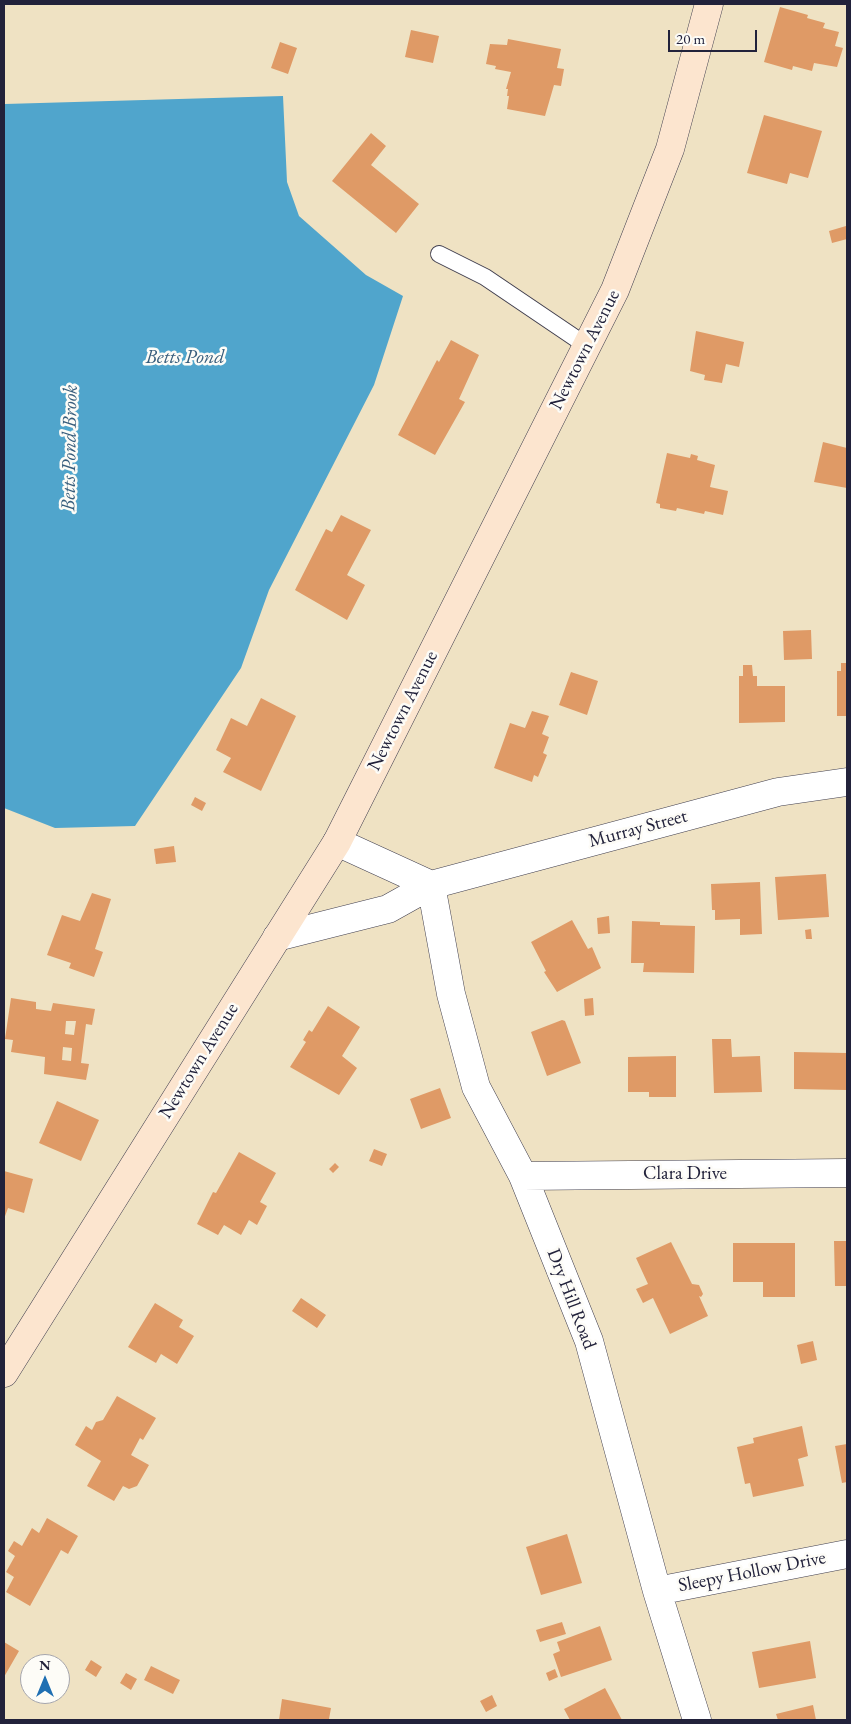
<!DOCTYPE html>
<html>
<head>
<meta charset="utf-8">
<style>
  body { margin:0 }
  #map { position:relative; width:851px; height:1724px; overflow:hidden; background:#efe2c3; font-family:"EB Garamond",serif }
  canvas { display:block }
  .frame { position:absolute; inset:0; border:5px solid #22223b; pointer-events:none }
  .north { position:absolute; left:20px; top:1654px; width:50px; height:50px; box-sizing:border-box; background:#fdfcf7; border:1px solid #a5a5ac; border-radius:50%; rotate:0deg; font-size:14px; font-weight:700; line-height:20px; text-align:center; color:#22223b }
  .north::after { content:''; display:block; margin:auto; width:18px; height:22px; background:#1f6fb2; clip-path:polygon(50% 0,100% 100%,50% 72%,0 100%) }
  .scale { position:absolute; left:668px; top:30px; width:89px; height:22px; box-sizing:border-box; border:2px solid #22223b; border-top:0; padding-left:6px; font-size:15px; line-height:18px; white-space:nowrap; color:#22223b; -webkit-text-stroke:4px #fdfcf7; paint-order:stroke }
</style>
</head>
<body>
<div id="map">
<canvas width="851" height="1724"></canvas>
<div class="frame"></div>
<div class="north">N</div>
<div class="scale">20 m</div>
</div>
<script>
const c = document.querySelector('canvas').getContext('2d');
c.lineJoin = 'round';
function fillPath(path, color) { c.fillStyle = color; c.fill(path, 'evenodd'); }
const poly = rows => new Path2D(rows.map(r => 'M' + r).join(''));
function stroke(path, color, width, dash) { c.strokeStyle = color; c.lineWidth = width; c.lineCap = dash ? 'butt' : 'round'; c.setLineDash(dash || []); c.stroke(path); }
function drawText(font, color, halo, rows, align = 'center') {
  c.font = font + ' "EB Garamond",serif'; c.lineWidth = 5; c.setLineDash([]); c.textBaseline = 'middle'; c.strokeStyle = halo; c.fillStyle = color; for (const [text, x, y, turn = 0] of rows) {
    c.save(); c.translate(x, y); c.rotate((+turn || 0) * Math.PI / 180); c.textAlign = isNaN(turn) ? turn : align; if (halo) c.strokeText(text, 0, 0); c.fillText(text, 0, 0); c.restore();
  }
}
fillPath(poly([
  [283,96,287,182,299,216,366,275,403,296,374,385,269,590,241,668,135,826,55,828,4,808,4,108,5,104]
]), '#50a5cc');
fillPath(poly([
  [780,7,808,15,807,18,825,23,823,28,839,32,835,46,843,48,837,67,814,63,812,71,793,66,792,70,764,62],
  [411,30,439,36,433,63,405,57],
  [508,39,561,49,557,68,564,69,561,86,554,85,545,116,507,109,509,96,507,96,508,89,506,89,511,72,495,69,496,66,486,64,490,44,507,45],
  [280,42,297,48,288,74,271,68],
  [764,115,822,131,808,178,790,173,787,184,747,173],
  [371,133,386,146,371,165,419,204,396,233,332,181],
  [846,226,847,239,832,243,829,231],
  [696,331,744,342,739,367,726,364,722,383,704,380,705,375,690,371],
  [451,340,479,355,459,399,465,402,435,455,398,435,437,360,439,362],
  [823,442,847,448,847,488,814,482],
  [667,453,690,458,691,454,698,456,697,460,715,465,710,487,728,491,723,515,705,511,704,514,677,508,676,511,660,508,660,504,656,503],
  [341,515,371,530,347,575,365,585,347,620,295,590,326,529,332,532],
  [811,630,812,659,784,660,783,631],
  [841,663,847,663,847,716,837,716,837,671,841,671],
  [743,665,752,665,753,676,757,676,757,686,785,686,785,722,739,723,739,676,743,676],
  [571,672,598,681,587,715,559,705],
  [261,698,296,716,261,791,223,772,231,758,216,750,231,718,247,726],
  [532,711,549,716,542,734,549,737,543,753,547,755,538,777,534,775,532,782,494,768,510,723,525,728],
  [195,797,206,803,202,811,191,805],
  [174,846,176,862,156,864,154,849],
  [826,874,829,917,778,920,775,877],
  [760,882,762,934,740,935,740,919,715,920,715,910,712,910,711,884],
  [92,893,111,899,95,949,103,952,94,977,69,968,71,963,47,955,62,915,80,921],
  [609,916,610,933,598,934,597,918],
  [572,920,588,949,592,947,601,968,557,992,544,972,546,971,531,942],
  [632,921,660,922,660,925,695,926,694,973,643,972,644,963,631,963],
  [811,929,812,939,806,939,805,930],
  [11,998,36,1002,36,1009,51,1011,53,1003,95,1009,92,1025,86,1024,81,1063,89,1064,86,1080,44,1074,45,1057,11,1052,13,1040,5,1039],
  [66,1021,76,1021,74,1035,65,1034],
  [63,1047,72,1048,71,1061,62,1060],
  [593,998,594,1015,585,1016,584,999],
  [328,1006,360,1027,342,1056,357,1068,339,1095,290,1067,306,1042,303,1040,309,1030,312,1032],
  [562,1020,565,1021,581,1063,547,1076,531,1032],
  [712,1039,731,1039,732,1057,760,1056,762,1092,714,1093],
  [794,1052,847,1053,847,1090,794,1089],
  [676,1056,676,1097,649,1097,649,1092,628,1092,628,1057],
  [440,1088,451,1118,421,1129,410,1099],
  [57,1101,99,1120,81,1161,39,1143],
  [374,1149,387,1154,382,1166,369,1161],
  [239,1152,276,1173,260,1202,267,1206,257,1225,249,1220,241,1235,224,1225,218,1235,197,1224,213,1192,216,1193],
  [335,1163,339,1167,333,1173,329,1169],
  [4,1171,33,1179,24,1213,8,1208,4,1219],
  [834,1241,847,1241,847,1286,835,1286],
  [671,1242,692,1284,699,1285,703,1294,701,1297,699,1296,708,1316,670,1334,653,1298,643,1303,636,1289,648,1284,636,1258],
  [733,1243,795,1243,795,1297,763,1297,763,1282,733,1282],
  [301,1298,326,1315,317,1328,292,1311],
  [155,1303,183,1320,179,1327,194,1336,177,1364,161,1354,156,1363,128,1347],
  [813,1341,817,1360,801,1364,797,1345],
  [117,1396,156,1418,143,1440,140,1438,131,1455,149,1465,137,1486,129,1489,123,1486,114,1501,87,1486,101,1461,75,1445,86,1426,92,1430,96,1422,103,1420],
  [802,1426,808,1456,798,1459,804,1486,753,1497,750,1483,745,1484,737,1447,754,1443,753,1438],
  [847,1444,847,1482,842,1483,835,1446],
  [47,1518,78,1536,68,1554,61,1550,30,1606,6,1592,14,1577,6,1572,15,1556,8,1551,14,1541,22,1546,32,1528,39,1533],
  [567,1534,582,1583,541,1595,526,1547],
  [562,1622,566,1634,540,1642,536,1630],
  [600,1626,612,1660,561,1677,553,1654,560,1651,557,1642],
  [810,1641,816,1678,759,1688,752,1652],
  [4,1642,19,1651,4,1677],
  [91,1660,102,1667,96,1677,85,1670],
  [151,1666,180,1680,173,1694,144,1680],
  [555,1669,558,1677,549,1681,546,1673],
  [126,1673,137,1679,131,1690,120,1683],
  [605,1688,622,1720,570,1720,564,1709],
  [492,1695,497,1706,486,1712,480,1701],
  [282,1699,331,1708,329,1719,332,1720,279,1720],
  [813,1705,816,1720,778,1720,776,1714]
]), '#df9a66');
const service = poly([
  [439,254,485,277,587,346]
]);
const minor = poly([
  [337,842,431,885,778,792,847,782],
  [277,937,388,909,431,885,451,994,476,1087,523,1176,589,1341,657,1591,697,1720],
  [523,1176,847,1173],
  [657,1591,847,1554]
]);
const secondary = poly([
  [4,1373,337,842,615,290,670,149,709,4]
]);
stroke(service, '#413f4f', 18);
stroke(minor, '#413f4f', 29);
stroke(secondary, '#413f4f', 29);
stroke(service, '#fff', 16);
stroke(minor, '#fff', 28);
stroke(secondary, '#fce5cf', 28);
drawText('19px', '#22223b', '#fdfcf7', [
  ["Newtown Avenue",585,350,-63],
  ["Newtown Avenue",403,711,-63],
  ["Murray Street",638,829,-15],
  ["Newtown Avenue",199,1061,-58],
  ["Clara Drive",685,1174],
  ["Dry Hill Road",571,1299,69],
  ["Sleepy Hollow Drive",752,1572,-11]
]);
drawText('italic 20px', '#375d7c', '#fdfcf7', [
  ["Betts Pond",185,358],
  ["Betts Pond Brook",70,448,-89]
]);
</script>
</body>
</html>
